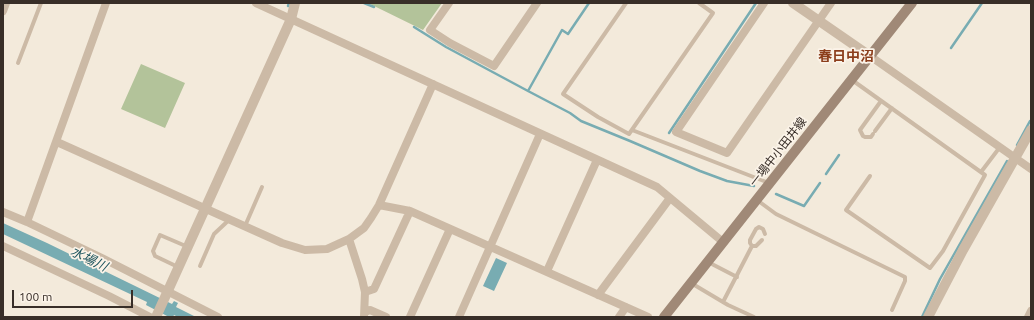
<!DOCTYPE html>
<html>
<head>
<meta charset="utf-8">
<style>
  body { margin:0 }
  #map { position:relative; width:1034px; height:320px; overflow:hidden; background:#f3eadb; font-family:Ubuntu,sans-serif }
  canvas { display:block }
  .frame { position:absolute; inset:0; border:4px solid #382e28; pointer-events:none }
  .scale { position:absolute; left:12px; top:290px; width:121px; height:18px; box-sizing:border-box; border:2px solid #382e28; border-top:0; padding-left:5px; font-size:12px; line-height:14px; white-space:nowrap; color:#382e28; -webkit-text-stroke:3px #fbf3e8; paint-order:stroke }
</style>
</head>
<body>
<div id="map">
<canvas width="1034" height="320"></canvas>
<div class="frame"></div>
<div class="scale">100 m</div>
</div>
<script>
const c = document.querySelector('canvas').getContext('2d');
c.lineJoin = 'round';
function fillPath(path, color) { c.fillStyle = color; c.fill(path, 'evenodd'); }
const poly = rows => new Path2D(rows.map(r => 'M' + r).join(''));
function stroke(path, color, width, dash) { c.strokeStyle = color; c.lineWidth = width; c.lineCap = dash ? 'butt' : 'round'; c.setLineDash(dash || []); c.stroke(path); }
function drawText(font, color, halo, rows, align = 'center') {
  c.font = font + ' Ubuntu,"Noto Sans JP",sans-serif'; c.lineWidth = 3.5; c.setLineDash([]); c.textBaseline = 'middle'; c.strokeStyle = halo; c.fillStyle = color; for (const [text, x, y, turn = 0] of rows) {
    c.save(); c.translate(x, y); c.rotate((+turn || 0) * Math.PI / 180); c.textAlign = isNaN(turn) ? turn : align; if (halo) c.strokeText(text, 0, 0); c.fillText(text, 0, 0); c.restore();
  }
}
fillPath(poly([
  [368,3,442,3,423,30],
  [141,64,185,83,165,128,121,109]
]), '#b3c39a');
fillPath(poly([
  [3,223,47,243,172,304,174,301,178,303,176,307,196,317,178,317,174,315,173,317,169,317,146,305,147,302,3,234],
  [496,258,507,263,494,291,483,286]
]), '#78acb2');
stroke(poly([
  [364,3,374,7],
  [288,6,289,3],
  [414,27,446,47,528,91,570,113,581,121,630,141,700,171,727,181,754,186],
  [951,48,982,3],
  [528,91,562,30,568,34,589,3],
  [669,133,756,3],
  [1017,145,1030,121],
  [826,174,839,155],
  [776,194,804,206,820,183],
  [922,317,940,279,1007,161]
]), '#78acb2', 2.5);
stroke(poly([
  [626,3,563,94,598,117,629,134,713,13,699,3],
  [18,63,41,3],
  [852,80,985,175,943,251,930,268,846,210,870,176],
  [632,130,769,183],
  [875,131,892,108],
  [873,134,871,137,865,137,863,136,860,130,881,101],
  [981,172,1000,147],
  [757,200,776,214,905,277,905,281,892,310],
  [245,226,262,187],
  [752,246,756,246,762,240],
  [708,262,737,277],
  [200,266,214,234,229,220],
  [178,267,155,256,153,251,160,235,188,247],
  [691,283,728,305,754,317],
  [723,302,752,246,750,243,750,240,756,229,759,227,763,229,765,234]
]), '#ccbaa6', 4);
stroke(poly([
  [256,3,657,187,723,242],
  [449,3,430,30,450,43,494,66,537,3],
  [764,3,676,132,727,153,831,3],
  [3,11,6,3],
  [870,56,1031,169],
  [57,142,282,243,305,250,327,249,349,239,364,228,371,218,379,205,433,84],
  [379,205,410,211,648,317],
  [3,212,27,222,102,258,218,317],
  [27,222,106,3],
  [349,239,362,279,365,292,364,317],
  [3,246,109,296,150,317],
  [547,271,597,160],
  [365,292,374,289,410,211],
  [598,295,670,198],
  [365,312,370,310,386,317],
  [410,317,450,229],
  [459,317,540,134],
  [619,317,626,307],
  [1028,317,1031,311]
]), '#ccbaa6', 8);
stroke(poly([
  [793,3,870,56],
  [156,317,291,19,295,3],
  [928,317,963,250,1031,130]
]), '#ccbaa6', 10);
stroke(poly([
  [664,317,912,3]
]), '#a08977', 10);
drawText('12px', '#382e28', '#fbf3e8', [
  ["一場中小田井線",778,152,-52]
]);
drawText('italic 13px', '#1b535c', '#fbf3e8', [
  ["水場川",89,259,26]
]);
drawText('bold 14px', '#8c3e1c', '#fbf3e8', [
  ["春日中沼",846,56]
]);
</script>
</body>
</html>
